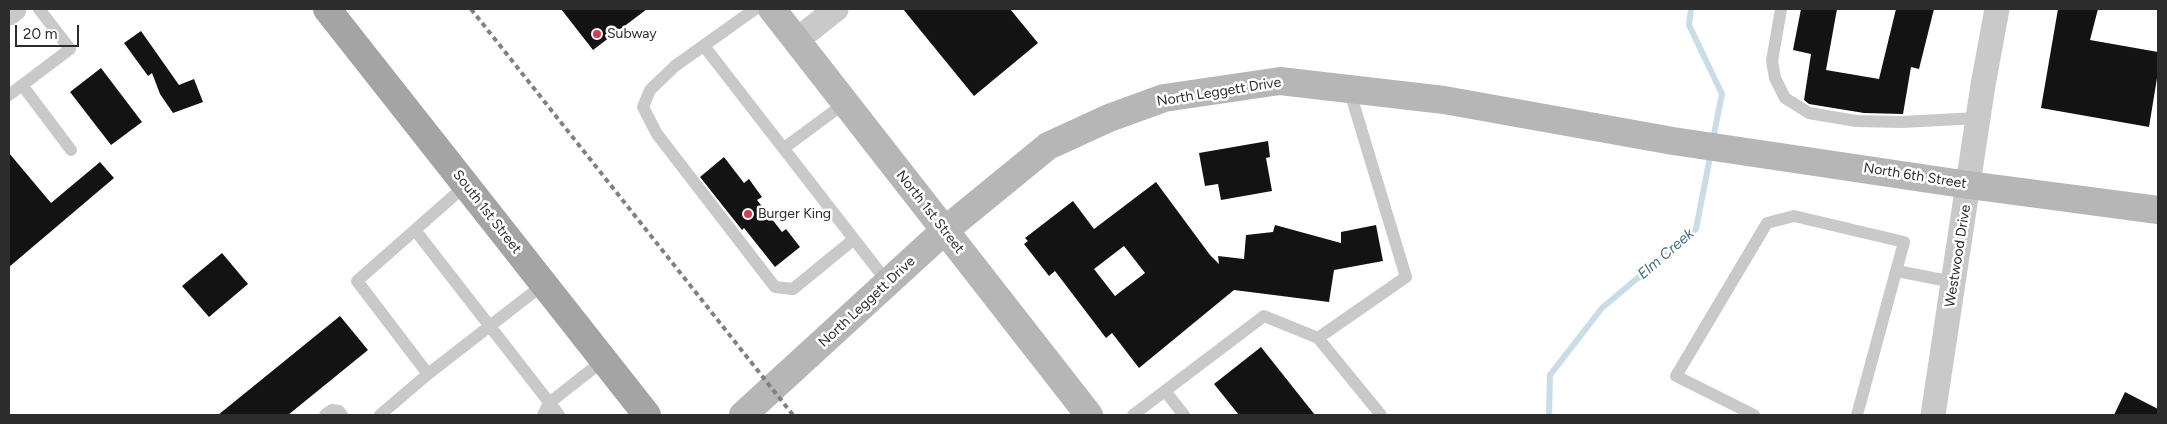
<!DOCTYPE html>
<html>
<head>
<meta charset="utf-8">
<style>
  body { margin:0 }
  #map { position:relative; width:2167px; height:424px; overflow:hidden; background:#fff; font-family:Figtree,sans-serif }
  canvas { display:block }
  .frame { position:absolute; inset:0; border:10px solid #2c2c2c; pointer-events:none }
  .scale { position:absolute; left:15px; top:25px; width:64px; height:22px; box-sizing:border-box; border:2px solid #2c2c2c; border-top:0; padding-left:6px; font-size:15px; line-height:18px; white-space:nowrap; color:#2c2c2c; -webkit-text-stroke:4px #fff; paint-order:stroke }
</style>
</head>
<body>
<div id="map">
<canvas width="2167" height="424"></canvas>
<div class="frame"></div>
<div class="scale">20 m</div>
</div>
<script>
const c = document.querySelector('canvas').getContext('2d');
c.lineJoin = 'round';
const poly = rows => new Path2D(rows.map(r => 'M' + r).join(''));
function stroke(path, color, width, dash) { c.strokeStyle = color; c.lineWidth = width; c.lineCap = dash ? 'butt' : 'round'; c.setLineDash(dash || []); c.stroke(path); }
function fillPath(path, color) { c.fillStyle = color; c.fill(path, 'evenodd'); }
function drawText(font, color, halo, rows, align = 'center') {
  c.font = font + ' Figtree,sans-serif'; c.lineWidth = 5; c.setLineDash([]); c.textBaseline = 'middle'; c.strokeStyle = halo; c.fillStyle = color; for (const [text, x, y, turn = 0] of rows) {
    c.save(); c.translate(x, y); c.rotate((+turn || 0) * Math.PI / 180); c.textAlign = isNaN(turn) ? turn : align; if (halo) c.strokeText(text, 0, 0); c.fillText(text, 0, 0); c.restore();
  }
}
stroke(poly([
  [1691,9,1689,25,1722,94,1713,139],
  [1549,415,1550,375,1602,308,1696,229,1711,152]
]), '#c8dde7', 6);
fillPath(poly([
  [561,9,647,9,593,50],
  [903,9,1010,9,1038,43,974,96],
  [1801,9,1837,9,1826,70,1879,79,1896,9,1934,9,1919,69,1911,67,1903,114,1864,113,1809,104,1804,100,1811,54,1793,50],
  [2058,9,2098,9,2090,40,2158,52,2158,72,2149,127,2041,108],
  [141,31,179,85,194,79,203,102,173,113,160,94,152,73,148,76,124,43],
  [101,68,142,122,111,145,70,92],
  [1268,141,1270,157,1266,158,1272,191,1221,200,1218,184,1205,186,1199,153],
  [9,153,51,203,100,162,114,178,9,267],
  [724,157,744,183,749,179,762,197,757,200,782,232,786,229,800,247,775,267,744,228,742,230,700,177],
  [1156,182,1210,255,1219,264,1218,256,1244,259,1246,235,1273,232,1275,225,1341,243,1341,232,1376,225,1383,261,1334,270,1329,302,1234,290,1139,368,1112,333,1106,338,1055,271,1049,276,1024,244,1028,241,1025,238,1073,201,1094,229],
  [1124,246,1145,273,1115,296,1094,269],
  [222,253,248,284,209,317,182,286],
  [340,316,368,350,288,415,218,415],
  [1261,347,1315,415,1239,415,1214,384],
  [2125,392,2158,409,2158,415,2114,415]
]), '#131313');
stroke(poly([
  [755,9,675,66,650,90,643,107,657,134,775,287,793,289,853,240],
  [1781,9,1772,61,1775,78,1785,98,1809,113,1856,121,1902,122,1978,118],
  [704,46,888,283],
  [22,85,71,150],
  [9,95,70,49,39,9],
  [784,148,845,103],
  [415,230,559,415],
  [1897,271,1953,282],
  [1318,338,1406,277,1349,89],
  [428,374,357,281,466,185],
  [1165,391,1184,415],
  [325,415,332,410,339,411,342,415],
  [380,415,428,374,544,284],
  [543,415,549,403,604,360],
  [1133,415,1264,316,1318,338,1381,415],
  [1754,415,1676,376,1767,223,1794,216,1904,242,1857,415]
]), '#c9c9c9', 12);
stroke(poly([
  [9,13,14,9],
  [797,40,836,9],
  [1933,415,1983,85,1997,9]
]), '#c9c9c9', 25);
stroke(poly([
  [772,9,1089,415],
  [743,415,944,231,1048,146,1109,118,1164,98,1280,81,1444,100,1673,141,1969,185,2158,210]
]), '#b6b6b6', 28);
stroke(poly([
  [327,9,647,415]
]), '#a4a4a4', 28);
stroke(poly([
  [471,9,793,415]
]), '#818181', 4, [5, 4]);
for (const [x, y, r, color] of [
  [597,34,5,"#d53c50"],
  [748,214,5,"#d53c50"]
]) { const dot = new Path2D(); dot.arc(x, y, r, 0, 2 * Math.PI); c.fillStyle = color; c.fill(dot); stroke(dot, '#fff', 2); }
drawText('14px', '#2c2c2c', '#fff', [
  ["Subway",607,34],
  ["Burger King",758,214]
], 'left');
drawText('14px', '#2c2c2c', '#fff', [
  ["North Leggett Drive",1219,92,-9],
  ["North 6th Street",1915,176,9],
  ["South 1st Street",487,212,52],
  ["North 1st Street",930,212,52],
  ["Westwood Drive",1958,256,-81],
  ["North Leggett Drive",867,302,-43]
]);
drawText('italic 15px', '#427086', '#fff', [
  ["Elm Creek",1666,254,-41]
]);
</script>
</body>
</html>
